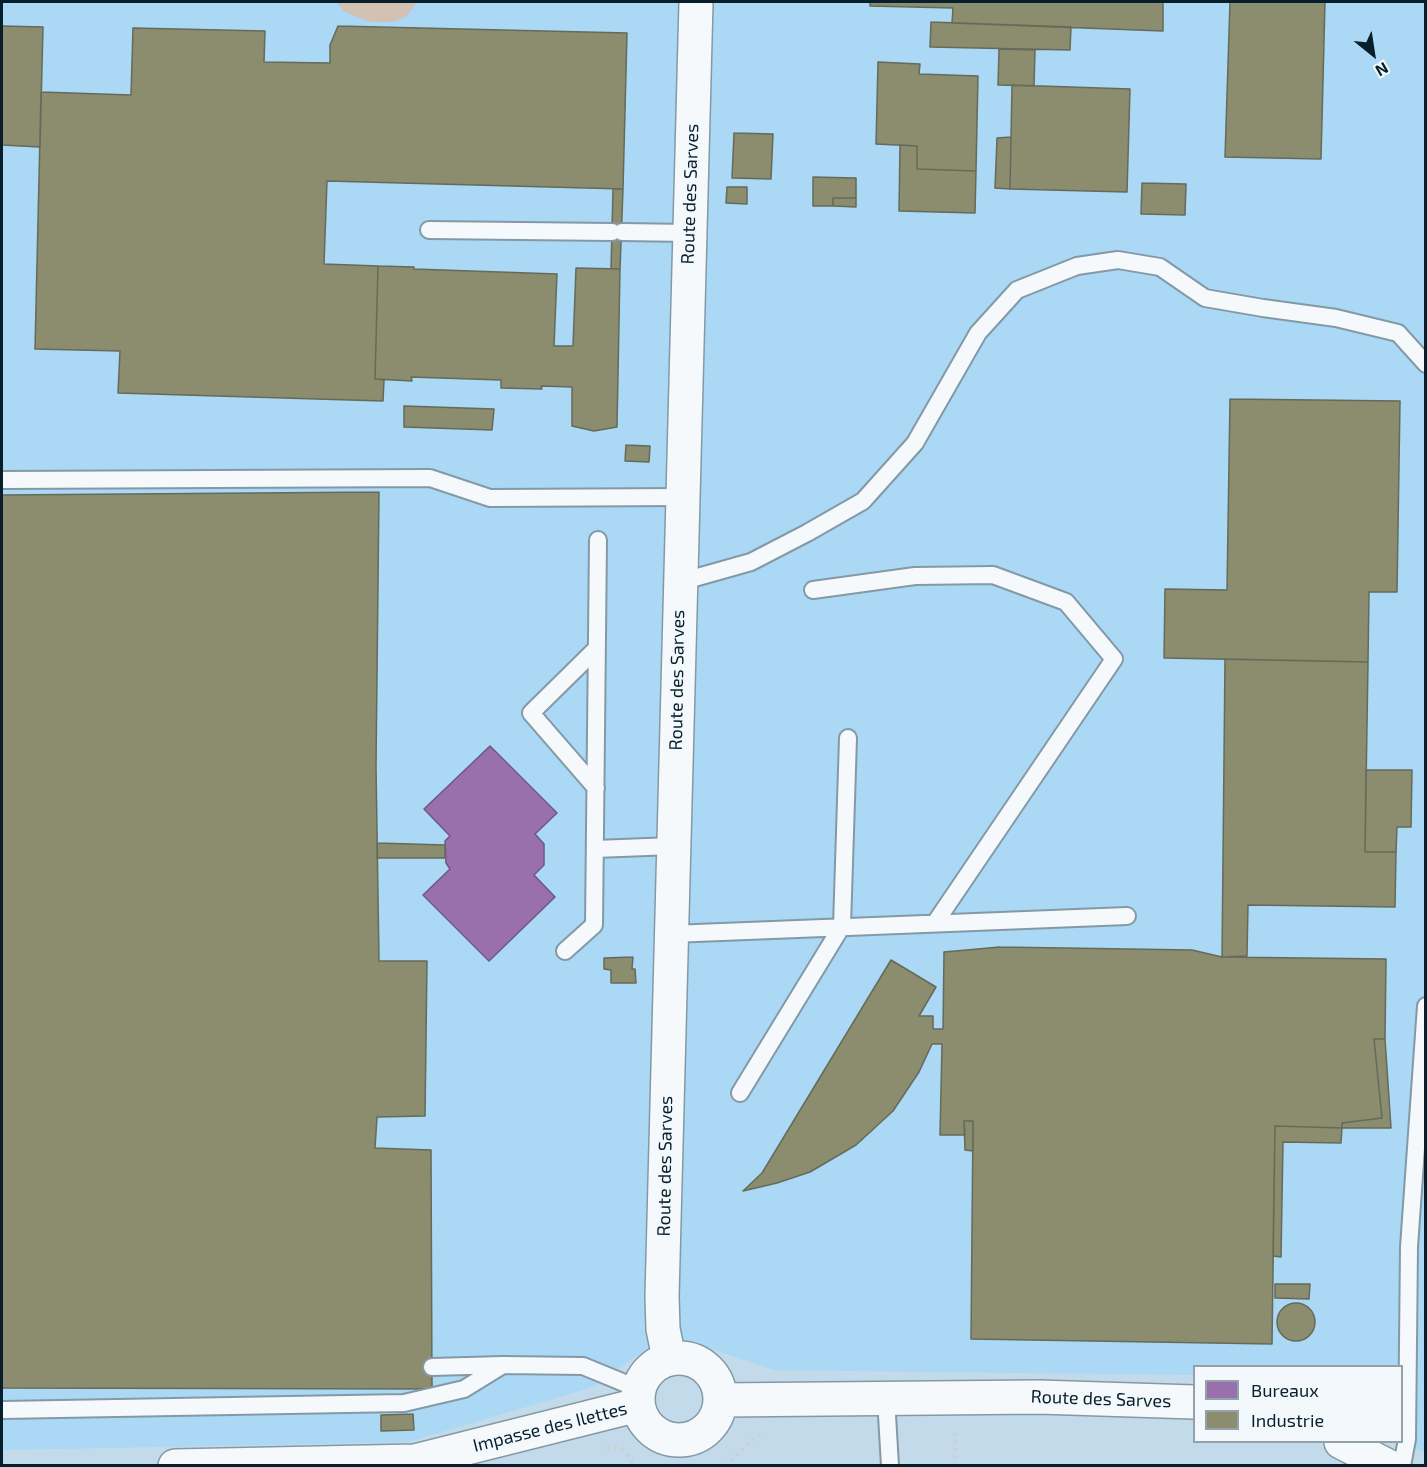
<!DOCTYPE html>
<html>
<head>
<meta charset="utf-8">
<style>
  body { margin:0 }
  #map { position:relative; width:1427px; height:1467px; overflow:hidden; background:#c2dae9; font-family:"Exo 2",sans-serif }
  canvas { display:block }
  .frame { position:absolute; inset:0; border:3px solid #071e2b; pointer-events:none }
  .legend { position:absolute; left:1193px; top:1365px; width:210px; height:78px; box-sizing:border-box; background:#f3f8fc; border:2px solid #95a1a8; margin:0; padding:8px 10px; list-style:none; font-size:18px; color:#071e2b }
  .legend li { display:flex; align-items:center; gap:12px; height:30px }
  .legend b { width:30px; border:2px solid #95a1a8 }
  .north { position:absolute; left:1343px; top:24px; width:60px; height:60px; -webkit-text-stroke:4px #f3f8fc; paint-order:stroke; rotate:150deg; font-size:16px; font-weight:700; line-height:24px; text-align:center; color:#071e2b }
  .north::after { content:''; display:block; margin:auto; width:21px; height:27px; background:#071e2b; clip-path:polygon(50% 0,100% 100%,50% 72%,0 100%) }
</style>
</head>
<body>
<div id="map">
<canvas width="1427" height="1467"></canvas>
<div class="frame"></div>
<ul class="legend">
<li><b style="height:16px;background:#9970ab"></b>Bureaux</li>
<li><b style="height:16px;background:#8c8c6e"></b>Industrie</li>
</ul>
<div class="north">N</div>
</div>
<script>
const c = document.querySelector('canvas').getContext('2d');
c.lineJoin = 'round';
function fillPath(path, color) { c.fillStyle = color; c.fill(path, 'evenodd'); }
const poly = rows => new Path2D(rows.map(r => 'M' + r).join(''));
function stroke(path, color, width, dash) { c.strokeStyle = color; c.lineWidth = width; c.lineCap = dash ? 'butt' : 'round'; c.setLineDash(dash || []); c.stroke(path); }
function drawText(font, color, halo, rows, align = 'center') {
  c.font = font + ' "Exo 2",sans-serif'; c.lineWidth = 6; c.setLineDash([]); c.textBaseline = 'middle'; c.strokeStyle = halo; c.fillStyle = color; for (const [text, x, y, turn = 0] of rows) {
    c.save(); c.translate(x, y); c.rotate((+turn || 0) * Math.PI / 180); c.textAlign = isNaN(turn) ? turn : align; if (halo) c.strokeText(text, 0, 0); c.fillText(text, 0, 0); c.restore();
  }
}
fillPath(poly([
  [2,2,1425,2,1425,1453,1401,1442,1402,1366,1194,1366,1194,1375,774,1370,668,1334,593,1387,408,1442,2,1450]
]), '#aad8f5');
fillPath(poly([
  [336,2,417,2,407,16,393,22,370,22,345,12]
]), '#d3c2b4');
const offices = poly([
  [490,746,557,813,535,834,544,844,544,865,534,875,555,897,489,961,423,895,450,869,446,863,445,841,450,836,424,809,490,746]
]);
fillPath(offices, '#9970ab');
stroke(offices, '#6d5785', 1.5);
const industry = poly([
  [870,2,1163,2,1163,31,952,23,953,8,870,6,870,2],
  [1230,2,1325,2,1321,159,1225,157,1230,2],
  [931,22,1071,27,1070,50,930,47,931,22],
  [2,26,43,27,40,147,2,145,2,26],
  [338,26,627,33,623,189,327,181,324,264,378,266,375,379,384,380,383,401,118,393,120,351,35,349,41,92,131,95,133,28,265,31,264,62,330,63,330,45,338,26],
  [999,49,1035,50,1034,86,998,85,999,49],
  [878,62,920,64,919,74,978,76,976,171,917,169,917,146,876,144,878,62],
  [1012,85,1130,89,1127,192,1010,189,1012,85],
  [734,133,773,134,771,179,732,178,734,133],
  [1011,137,1010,189,995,188,997,138,1011,137],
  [900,145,917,146,917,169,976,171,975,213,899,211,900,145],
  [813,177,856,178,856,198,833,198,833,206,813,206,813,177],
  [1142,183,1186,184,1185,215,1141,214,1142,183],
  [727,187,747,187,747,204,726,203,727,187],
  [613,189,623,189,620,269,611,269,613,189],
  [833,198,856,198,856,207,833,206,833,198],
  [378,266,414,267,414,269,557,274,554,346,573,346,576,268,620,269,617,427,594,431,572,426,572,387,541,386,542,389,501,388,501,380,411,377,412,381,375,379,378,266],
  [1230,399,1400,401,1397,592,1369,592,1368,662,1164,658,1165,589,1227,590,1230,399],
  [404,406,494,409,492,430,404,427,404,406],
  [626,445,650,446,649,462,625,461,626,445],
  [379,492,376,766,379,961,427,961,425,1116,377,1117,375,1148,431,1150,432,1389,2,1388,2,495,379,492],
  [1225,659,1368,662,1365,852,1396,852,1395,907,1248,905,1247,956,1222,957,1225,659],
  [1366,770,1412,770,1411,827,1397,827,1396,852,1365,852,1366,770],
  [377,843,445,845,445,858,377,858,377,843],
  [1000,947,1192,950,1222,957,1386,959,1385,1039,1374,1039,1382,1118,1342,1123,1342,1128,1275,1126,1272,1344,971,1339,973,1121,964,1121,965,1135,940,1135,942,1044,932,1044,919,1072,893,1111,856,1145,810,1172,777,1183,743,1191,762,1173,891,960,936,987,919,1016,933,1016,933,1029,943,1029,944,952,1000,947],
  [633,957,632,969,635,969,636,983,611,983,611,970,604,969,604,958,633,957],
  [1374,1039,1385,1039,1391,1128,1342,1128,1342,1123,1382,1118,1374,1039],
  [964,1121,973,1121,973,1151,965,1150,964,1121],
  [1275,1126,1342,1128,1341,1143,1283,1142,1281,1257,1273,1256,1275,1126],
  [1275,1284,1310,1284,1309,1299,1275,1298,1275,1284],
  '1277 1322a19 19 0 1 1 38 0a19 19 0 1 1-38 0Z',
  [413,1414,414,1430,381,1431,381,1415,413,1414]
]);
fillPath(industry, '#8c8c6e');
stroke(industry, '#646b5a', 1.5);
const lane = poly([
  [429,230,612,232],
  [622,232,689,233],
  [2,480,430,478,490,498,682,497],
  [680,582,751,562,807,533,863,501,915,443,978,333,1017,290,1077,266,1118,260,1160,267,1205,298,1263,308,1336,318,1398,333,1426,364],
  [813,590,915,576,993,575,1066,602,1114,659,935,923],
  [596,788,531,713,596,649],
  [595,849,673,846],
  [671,934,1127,916],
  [565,951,594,925,598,540],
  [740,1093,842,926,848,738],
  [432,1367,503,1365,583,1366,639,1389],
  [886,1398,890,1466],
  [2,1410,404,1403,464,1389,503,1365],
  [1402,1466,1407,1439,1409,1247,1426,1006]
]);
const street = poly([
  '638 1399a41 41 0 1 1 82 0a41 41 0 1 1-82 0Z',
  [669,1358,663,1329,662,1296,696,2],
  [720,1400,1039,1397,1194,1402],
  [1341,1442,1388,1466],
  [175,1466,415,1461,638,1405]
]);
stroke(lane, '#8499a6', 20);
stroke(street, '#8499a6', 36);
stroke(poly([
  [607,1449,615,1447,621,1448,636,1466],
  [725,1466,754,1438,763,1433],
  [955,1466,955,1430]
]), '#c9d1d5', 4, [3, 4.5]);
stroke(lane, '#f6f9fc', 16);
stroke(street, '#f6f9fc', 33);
drawText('18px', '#071e2b', '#f3f8fc', [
  ["Route des Sarves",690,194,-88],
  ["Route des Sarves",677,680,-89],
  ["Route des Sarves",665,1166,-89],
  ["Route des Sarves",1101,1399,2],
  ["Impasse des Ilettes",550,1427,-14]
]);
</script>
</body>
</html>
